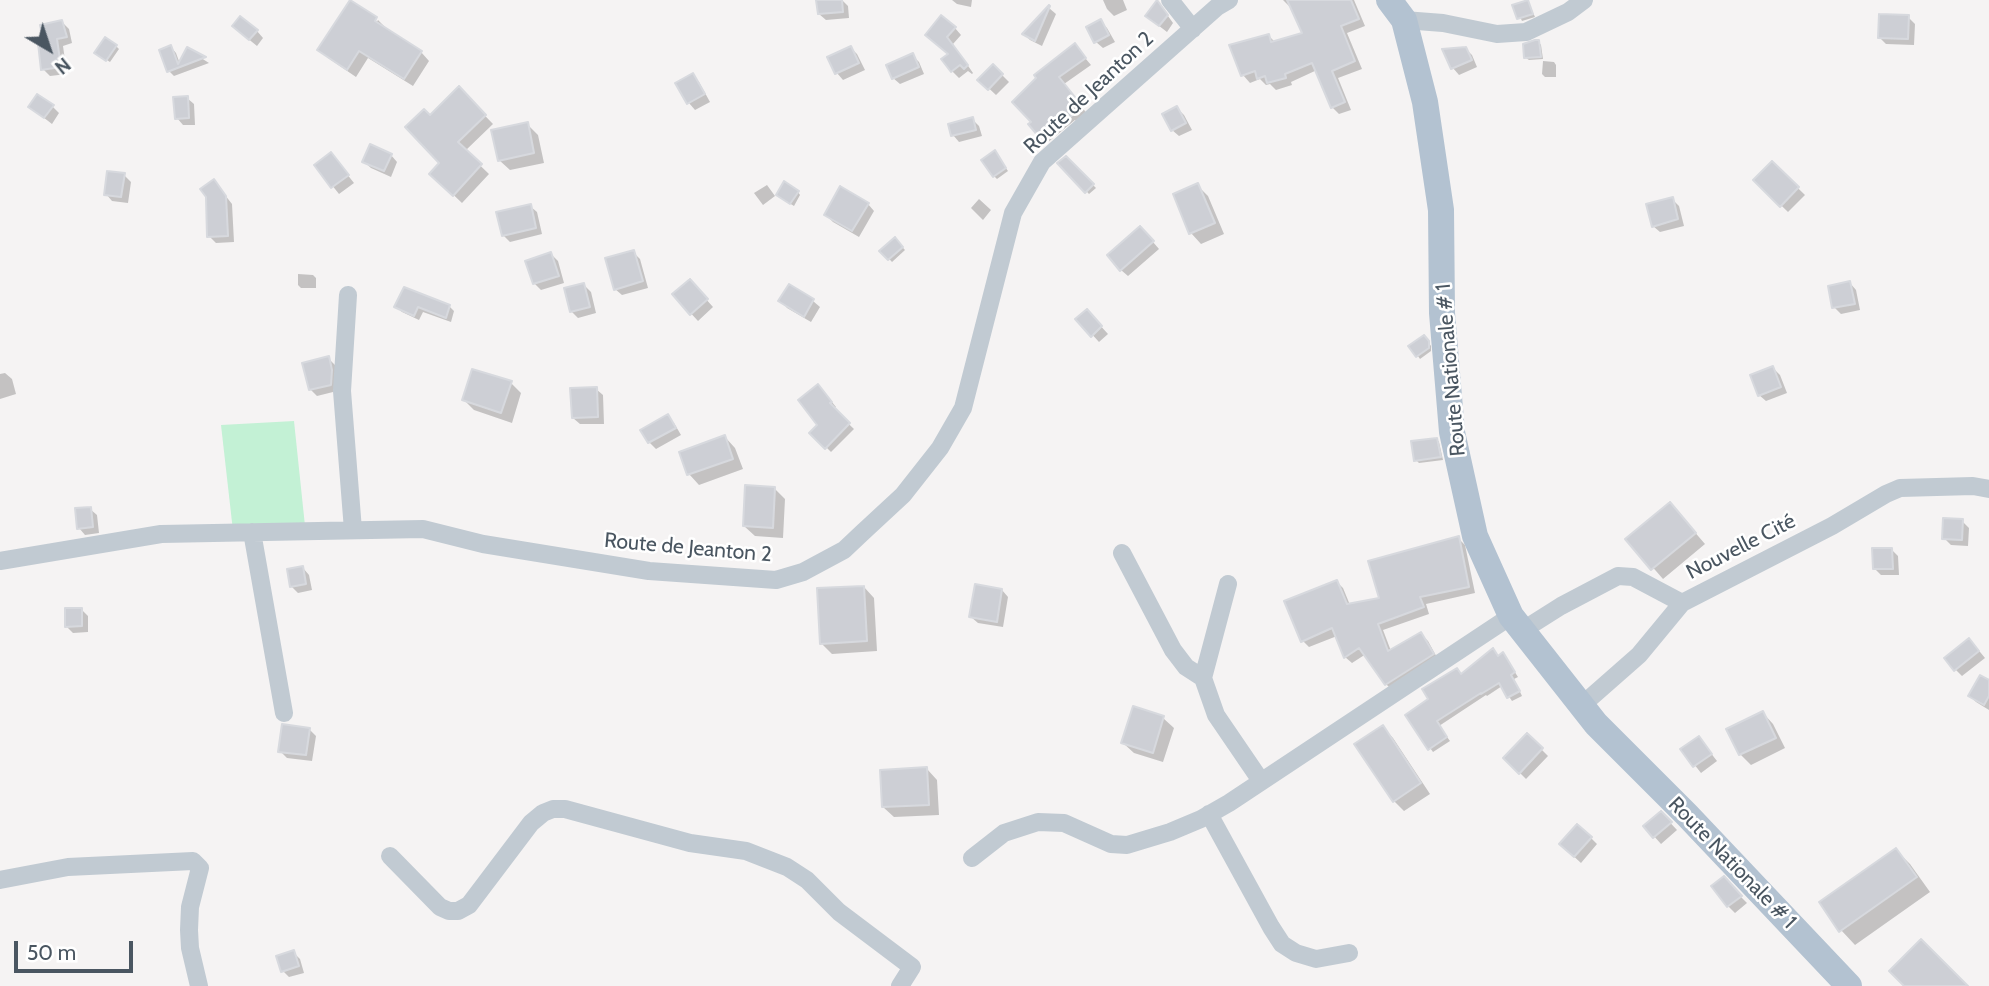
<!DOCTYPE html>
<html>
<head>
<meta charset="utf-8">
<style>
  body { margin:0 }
  #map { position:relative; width:1989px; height:986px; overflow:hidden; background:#f5f3f3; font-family:Cabin,sans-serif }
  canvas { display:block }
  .north { position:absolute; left:14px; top:14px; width:70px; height:70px; -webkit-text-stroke:5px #fff; paint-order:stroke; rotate:141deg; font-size:19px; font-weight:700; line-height:28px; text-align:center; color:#4a5661 }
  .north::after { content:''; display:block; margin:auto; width:24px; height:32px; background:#4a5661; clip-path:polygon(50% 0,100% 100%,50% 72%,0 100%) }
  .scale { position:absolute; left:14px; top:941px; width:119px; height:32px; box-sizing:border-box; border:4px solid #4a5661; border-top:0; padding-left:9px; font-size:21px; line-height:24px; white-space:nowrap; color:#4a5661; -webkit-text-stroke:5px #fff; paint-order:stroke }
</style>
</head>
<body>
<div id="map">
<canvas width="1989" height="986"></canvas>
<div class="north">N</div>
<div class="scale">50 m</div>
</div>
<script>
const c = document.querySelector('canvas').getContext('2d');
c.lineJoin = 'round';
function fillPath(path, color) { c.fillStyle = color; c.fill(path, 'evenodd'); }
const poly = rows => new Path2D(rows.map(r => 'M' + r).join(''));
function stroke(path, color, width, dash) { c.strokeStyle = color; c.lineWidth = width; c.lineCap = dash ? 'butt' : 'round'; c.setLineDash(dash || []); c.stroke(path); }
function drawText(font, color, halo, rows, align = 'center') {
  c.font = font + ' Cabin,sans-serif'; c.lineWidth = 5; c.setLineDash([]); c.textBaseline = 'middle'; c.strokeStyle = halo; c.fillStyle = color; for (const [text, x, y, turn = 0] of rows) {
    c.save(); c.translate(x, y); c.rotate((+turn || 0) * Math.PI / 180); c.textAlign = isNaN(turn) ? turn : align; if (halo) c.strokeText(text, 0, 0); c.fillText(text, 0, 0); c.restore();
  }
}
fillPath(poly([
  [294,421,305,526,233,531,221,425]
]), '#c3f1d5');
fillPath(poly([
  [833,0,842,0,848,6,849,18,826,20,819,14],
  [952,0,972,0,971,7,957,4],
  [1103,0,1123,0,1127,10,1114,16,1107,9],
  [1283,0,1354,0,1365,26,1347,33,1362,69,1338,78,1351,110,1339,114,1332,107,1317,70,1291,82,1292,85,1276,90,1270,84,1266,85,1260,79,1250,83,1243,75,1232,47,1269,36,1275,42,1304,34,1292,9],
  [1528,1,1535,17,1522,21,1515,6],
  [1049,8,1056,14,1042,46,1030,40,1024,34],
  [1163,9,1173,23,1167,32,1154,22],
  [1908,17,1915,24,1914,45,1886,44,1879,37],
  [378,20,385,27,384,29,421,52,429,61,413,86,368,58,356,77,328,58,320,50,372,30],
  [1100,21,1107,28,1115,42,1103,48,1096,42],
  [62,22,69,29,72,43,63,46,67,74,50,76,43,69,46,44],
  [955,28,961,35,953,44,973,73,972,74,968,71,959,78,952,71,950,55,934,41],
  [257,31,263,38,257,46,241,33],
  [1539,42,1541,45,1543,59,1529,60,1526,58],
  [116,46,119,49,110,62,99,55],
  [1075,46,1091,65,1064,84,1088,115,1078,123,1075,120,1047,143,1031,124],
  [171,47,176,53,180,64,187,49,209,63,174,76,169,71],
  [851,48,857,54,865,70,843,80,837,73,829,58],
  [1465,48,1472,55,1477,67,1459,75,1453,68,1444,50],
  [912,55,919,62,924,74,900,84,893,78],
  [1543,61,1554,62,1556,65,1556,77,1545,77,1542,74],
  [993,66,1009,82,996,95,980,80],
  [693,75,699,82,710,102,695,110,689,103],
  [459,89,493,124,465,151,489,174,462,203,440,182,442,163,430,117],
  [187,98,194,104,195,125,183,125,177,118],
  [52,106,59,113,52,124,30,107],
  [1177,108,1184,115,1192,130,1179,136,1172,130],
  [972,119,979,126,982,136,959,142,953,135],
  [527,124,538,135,544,163,510,170,499,160],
  [331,154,354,183,339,194,316,165],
  [391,155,397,162,391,177,371,168,364,162],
  [997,156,1008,171,997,179,994,176],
  [1066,158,1096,188,1089,194,1060,164],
  [1772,163,1805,195,1788,212,1755,180],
  [124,175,131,182,128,203,112,201,106,194],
  [214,181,232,204,234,242,216,243,209,236,208,197],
  [767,185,775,196,763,205,754,193],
  [1198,186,1208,196,1224,234,1201,244,1191,233],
  [798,192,800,195,794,206,781,198],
  [979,199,991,210,983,220,971,208],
  [1672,199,1679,206,1684,226,1660,232,1653,226],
  [868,204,874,211,859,237,833,222,826,215],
  [530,206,537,212,542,234,510,242,503,235],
  [1147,235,1159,249,1128,276,1121,270],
  [895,239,905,250,892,262,882,251],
  [633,252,640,259,648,288,622,295,615,289],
  [551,254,558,261,564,283,541,290,534,283],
  [298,274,313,275,316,278,316,288,301,288,298,285],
  [1850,283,1856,290,1860,310,1841,314,1834,307],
  [584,285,591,292,596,313,578,318,571,311],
  [789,287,813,301,820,307,811,322,787,308,781,301],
  [696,288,713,307,698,321,674,295],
  [449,306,454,311,451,322,423,312,419,320,402,312,396,307],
  [1087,311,1108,334,1099,342,1078,319],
  [1427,340,1431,346,1431,351,1420,359,1411,346],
  [328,358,335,365,337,391,317,396,310,389],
  [1773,368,1780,375,1787,393,1766,401,1759,395],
  [5,373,12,379,16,394,0,399,0,374],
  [511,383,521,393,512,423,474,410,464,400],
  [596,389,603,395,604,424,580,424,573,418],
  [823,391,836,407,833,409,854,429,831,452,812,433,820,425],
  [668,417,674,423,681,435,656,449,649,442,643,431],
  [725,437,735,448,743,469,699,485,689,474],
  [1437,439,1439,442,1443,460,1419,463,1416,460],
  [775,489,785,499,783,538,755,536,744,526],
  [90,509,97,515,99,533,85,535,79,528],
  [1680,515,1705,544,1663,579,1628,539],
  [1962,521,1969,528,1968,546,1951,545,1944,538],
  [1458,538,1465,545,1475,593,1426,604,1429,614,1383,630,1391,651,1421,634,1428,641,1439,661,1393,691,1386,684,1366,654,1352,663,1345,657,1337,636,1309,647,1303,641,1337,582,1343,588,1350,605,1381,600],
  [1892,550,1898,556,1899,575,1881,575,1874,568],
  [303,568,309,575,312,590,298,593,291,586],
  [864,587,874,598,877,651,832,654,822,644],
  [1002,590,1008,597,1003,627,978,623,971,617],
  [81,609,88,616,88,632,73,633,66,626],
  [1976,647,1985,658,1962,676,1955,669],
  [1503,654,1518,677,1514,679,1522,696,1512,701,1502,686,1487,696,1486,695,1439,726,1450,741,1433,752,1407,716,1462,676],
  [1989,682,1989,710,1976,702,1970,696],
  [1763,713,1773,724,1785,748,1751,765,1740,754],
  [1163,718,1174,728,1163,762,1134,753,1123,743],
  [1383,727,1393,738,1430,794,1404,811,1394,801],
  [309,729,316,736,312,761,287,758,280,751],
  [1527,735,1548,756,1526,779,1505,758],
  [1699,738,1717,761,1701,773,1683,750],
  [927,769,937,780,939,815,894,817,883,807],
  [1661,813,1677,830,1661,844,1645,826],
  [1591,838,1597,844,1581,863,1568,851],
  [1896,850,1910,864,1930,892,1855,945,1841,930],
  [1723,879,1747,903,1735,913,1728,906],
  [293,952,300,959,304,973,289,977,283,971]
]), '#0003');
const building = poly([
  [350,0,377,17,375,21,422,51,404,79,359,51,347,70,317,50,350,0],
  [816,0,842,0,843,12,818,14,816,0],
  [1157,0,1168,15,1159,26,1145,16,1157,0],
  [1287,0,1351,0,1359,19,1341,26,1355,61,1332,71,1345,102,1331,108,1312,63,1285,74,1286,78,1267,83,1265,76,1257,79,1255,71,1241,76,1229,45,1269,34,1271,42,1302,33,1287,0],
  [1528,0,1533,14,1517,19,1512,5,1528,0],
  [1049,5,1050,6,1035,41,1022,34,1049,5],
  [1879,14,1909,15,1908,39,1878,38,1879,14],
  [941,15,956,27,947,37,968,65,964,69,960,65,951,72,941,59,948,54,925,35,941,15],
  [240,16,258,30,249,40,232,26,240,16],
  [1101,19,1109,35,1094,43,1086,27,1101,19],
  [62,20,67,37,57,39,61,67,41,70,38,43,44,43,40,25,62,20],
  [105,37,117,45,106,61,94,53,105,37],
  [1535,40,1539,40,1541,57,1524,58,1523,44,1535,40],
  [1075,43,1086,58,1059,77,1083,107,1070,117,1067,114,1039,137,1028,124,1031,122,1012,102,1036,78,1034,75,1075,43],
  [171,45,178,64,187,47,206,57,167,72,159,50,171,45],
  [851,46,859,63,835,74,827,57,851,46],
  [1466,47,1472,60,1451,69,1442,49,1466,47],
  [913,53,919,67,892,79,886,65,913,53],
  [993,64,1003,74,988,90,977,80,993,64],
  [693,73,705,94,687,104,675,83,693,73],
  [459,86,486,115,458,142,482,164,453,196,429,174,439,163,405,127,424,109,430,115,459,86],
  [37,94,54,105,44,118,28,107,37,94],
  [188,96,189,118,175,119,173,97,188,96],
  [1177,106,1186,123,1171,131,1162,114,1177,106],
  [973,117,976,130,951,136,948,124,973,117],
  [528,122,534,153,498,161,491,130,528,122],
  [370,144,392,154,384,171,362,162,370,144],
  [995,150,1006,168,993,177,981,160,995,150],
  [331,152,349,175,331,188,314,165,331,152],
  [1066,156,1094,184,1085,193,1057,163,1066,156],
  [1772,161,1799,187,1780,207,1753,180,1772,161],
  [107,171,125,173,121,197,104,195,107,171],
  [214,179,226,196,228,236,207,237,206,197,200,189,214,179],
  [784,181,799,191,790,204,776,195,784,181],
  [1198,183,1215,223,1189,234,1173,194,1198,183],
  [840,186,869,203,852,231,824,215,840,186],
  [1673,197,1678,219,1652,227,1646,204,1673,197],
  [531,204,536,228,502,236,496,212,531,204],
  [1140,226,1154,241,1120,271,1107,255,1140,226],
  [895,237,903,247,888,260,879,251,895,237],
  [634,250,643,281,614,290,605,258,634,250],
  [551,252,559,276,533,284,525,261,551,252],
  [690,279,708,299,690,315,672,294,690,279],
  [1850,281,1855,304,1832,308,1828,286,1850,281],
  [584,283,590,307,570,312,564,288,584,283],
  [789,284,814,299,804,317,778,301,789,284],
  [404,287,450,305,446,318,418,307,414,316,394,307,404,287],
  [1087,309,1102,326,1091,337,1075,319,1087,309],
  [1424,335,1429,341,1429,348,1416,357,1408,346,1424,335],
  [329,356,332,370,331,385,309,390,302,363,329,356],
  [1773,366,1781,387,1758,396,1750,375,1773,366],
  [472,369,512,381,501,413,462,400,472,369],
  [818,384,832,402,830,403,850,423,825,449,809,433,817,425,798,400,818,384],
  [597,387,598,417,572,418,570,388,597,387],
  [668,414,676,428,648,443,640,430,668,414],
  [725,435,733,459,687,475,679,452,725,435],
  [1437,438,1441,457,1414,461,1411,441,1437,438],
  [745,485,775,487,773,528,743,526,745,485],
  [1670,502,1696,533,1651,570,1625,539,1670,502],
  [91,507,93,527,77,529,75,508,91,507],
  [1943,518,1963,519,1962,540,1942,539,1943,518],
  [1459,536,1469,587,1420,597,1424,607,1378,624,1388,651,1421,632,1434,654,1385,685,1359,648,1344,658,1332,628,1301,642,1284,601,1337,580,1347,604,1379,598,1368,561,1459,536],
  [1872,548,1892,548,1893,569,1873,569,1872,548],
  [303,566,306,584,290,587,287,569,303,566],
  [975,584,1002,589,997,622,969,617,975,584],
  [864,586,867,641,820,644,817,588,864,586],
  [65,608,82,608,82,626,65,627,65,608],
  [1969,638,1979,651,1954,671,1944,658,1969,638],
  [1493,648,1498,656,1503,652,1515,672,1511,675,1520,691,1507,698,1499,683,1481,694,1481,693,1437,721,1447,737,1428,750,1405,715,1428,699,1422,689,1457,668,1461,674,1493,648],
  [1980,675,1989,680,1989,696,1984,705,1968,696,1980,675],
  [1133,706,1164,716,1153,753,1121,743,1133,706],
  [1763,711,1776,738,1739,755,1726,729,1763,711],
  [282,724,310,728,306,755,278,752,282,724],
  [1383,725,1421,783,1393,802,1354,744,1383,725],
  [1527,733,1543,748,1519,774,1503,758,1527,733],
  [1699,736,1712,754,1693,767,1680,749,1699,736],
  [927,767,929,805,882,807,880,770,927,767],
  [1661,811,1672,822,1653,838,1643,826,1661,811],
  [1577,824,1592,837,1574,857,1559,844,1577,824],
  [1896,848,1917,877,1839,932,1819,902,1896,848],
  [1724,876,1742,896,1727,907,1711,886,1724,876],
  [1921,939,1968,986,1904,986,1889,971,1921,939],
  [294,950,299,966,281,972,276,956,294,950]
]);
fillPath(building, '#cdcfd5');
stroke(building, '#d7d9de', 2);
stroke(poly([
  [1170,0,1193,29],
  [1404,20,1443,23,1497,34,1526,32,1568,12,1584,0],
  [348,295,342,391,353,530],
  [252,532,284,713],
  [1122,553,1173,650,1186,667,1203,678,1216,715,1261,781],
  [0,561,161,534,423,529,483,544,649,571,776,580,803,572,844,550,862,533,903,495,940,448,963,408,1013,213,1042,162,1217,7,1229,0],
  [1523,630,1561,606,1618,576,1633,577,1682,603,1832,526,1886,494,1900,488,1973,486,1989,489],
  [1203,678,1228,584],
  [1581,706,1639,655,1682,603],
  [1209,814,1271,927,1282,944,1296,953,1316,959,1349,953],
  [390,856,440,907,449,911,458,911,469,905,531,823,543,813,553,809,565,809,690,843,746,851,787,867,807,880,839,912,912,967,900,986],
  [972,858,1004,833,1038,822,1064,823,1111,844,1127,845,1170,832,1201,819,1229,803,1511,616],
  [0,880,68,867,193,861,200,868,190,907,189,930,190,948,199,986]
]), '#c1cad2', 18);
stroke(poly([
  [1389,0,1404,20,1425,102,1441,210,1442,313,1452,432,1475,536,1511,616,1596,724,1687,815,1849,986]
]), '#b3c2d1', 26);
drawText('21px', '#4a5661', '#fff', [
  ["Route de Jeanton 2",1089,93,-43],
  ["Route Nationale # 1",1451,370,-95],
  ["Nouvelle Cité",1741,547,-27],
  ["Route de Jeanton 2",688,548,5],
  ["Route Nationale # 1",1732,863,46]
]);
</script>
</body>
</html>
